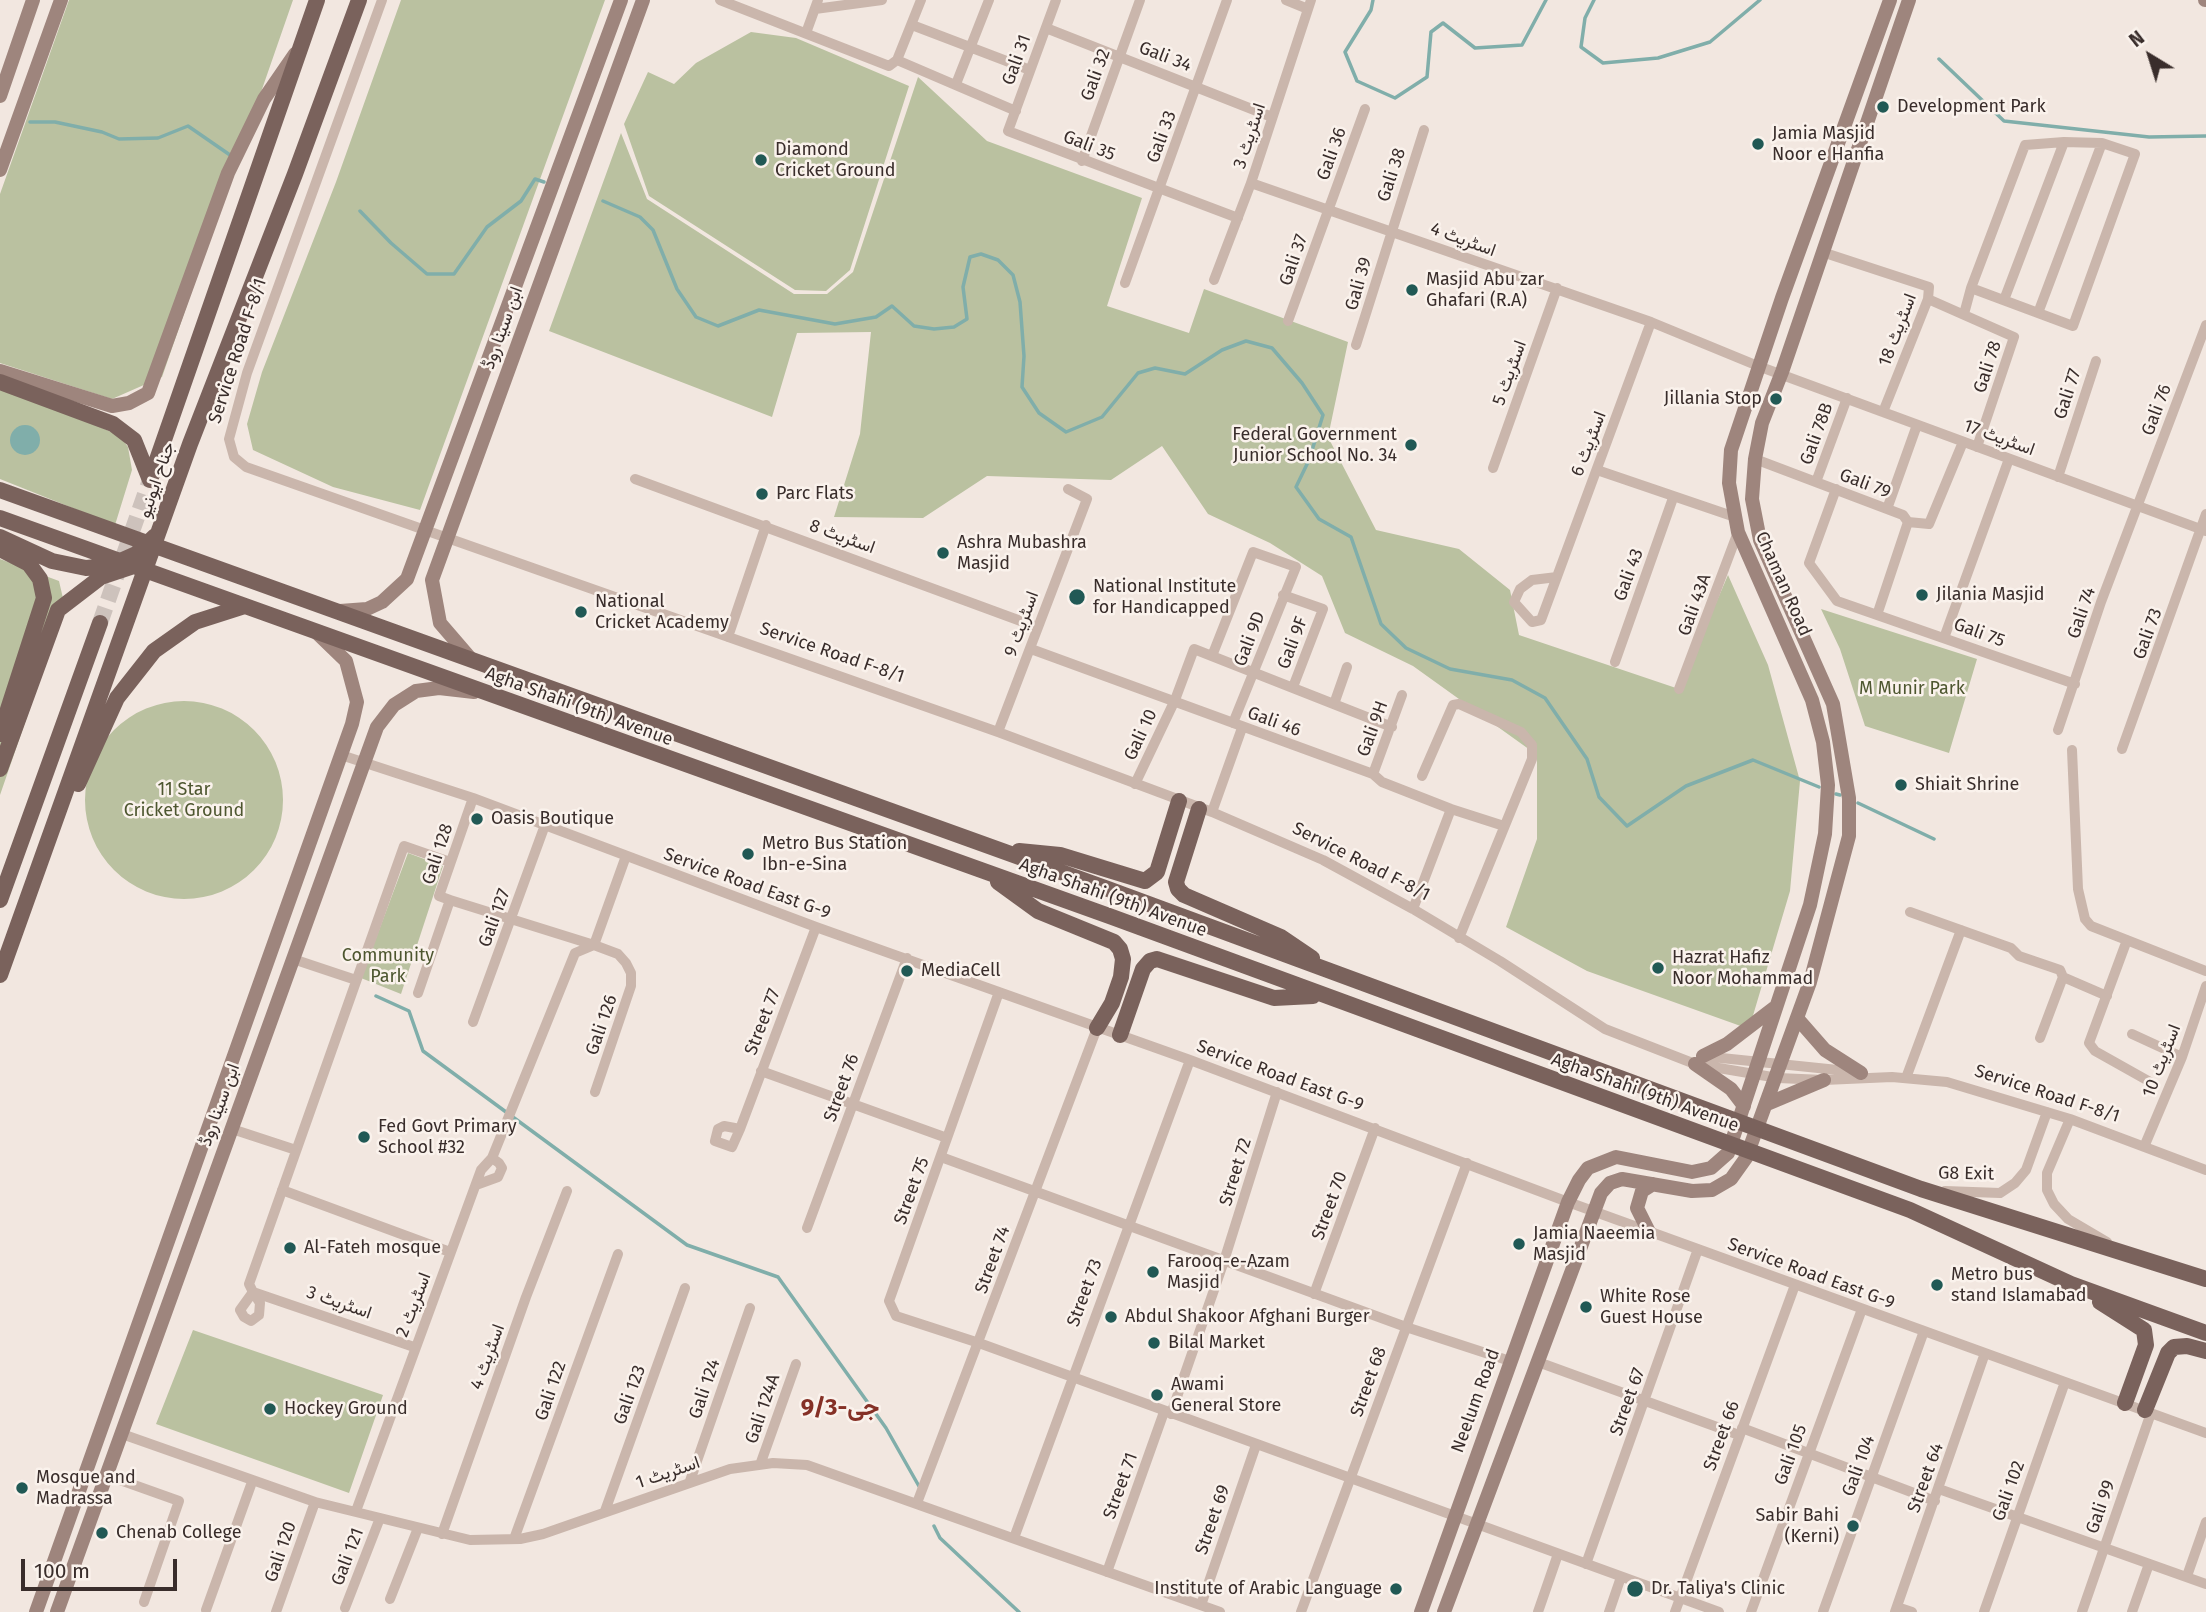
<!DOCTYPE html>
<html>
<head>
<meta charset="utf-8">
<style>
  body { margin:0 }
  #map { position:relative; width:2206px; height:1612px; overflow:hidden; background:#f2e7e0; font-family:"Fira Sans",sans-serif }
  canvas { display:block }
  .north { position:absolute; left:2115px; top:21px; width:70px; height:70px; -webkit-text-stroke:5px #faf2ec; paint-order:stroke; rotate:322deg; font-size:19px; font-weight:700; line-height:28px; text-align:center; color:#392d2b }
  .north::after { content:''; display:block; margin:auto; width:24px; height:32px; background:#392d2b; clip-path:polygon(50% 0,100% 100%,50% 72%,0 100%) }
  .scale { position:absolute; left:21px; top:1559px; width:156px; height:32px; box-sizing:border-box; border:4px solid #392d2b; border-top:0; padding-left:9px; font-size:21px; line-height:24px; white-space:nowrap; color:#392d2b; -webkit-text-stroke:5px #faf2ec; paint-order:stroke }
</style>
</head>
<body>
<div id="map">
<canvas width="2206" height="1612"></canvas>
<div class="north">N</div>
<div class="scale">100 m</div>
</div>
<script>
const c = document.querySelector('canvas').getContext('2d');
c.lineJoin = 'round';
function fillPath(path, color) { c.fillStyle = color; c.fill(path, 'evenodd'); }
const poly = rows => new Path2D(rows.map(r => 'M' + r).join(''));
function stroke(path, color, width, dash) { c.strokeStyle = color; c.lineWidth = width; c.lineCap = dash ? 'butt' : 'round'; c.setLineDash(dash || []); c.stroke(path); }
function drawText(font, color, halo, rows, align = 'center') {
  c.font = font + ' "Fira Sans",Vazirmatn,sans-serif'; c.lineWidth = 5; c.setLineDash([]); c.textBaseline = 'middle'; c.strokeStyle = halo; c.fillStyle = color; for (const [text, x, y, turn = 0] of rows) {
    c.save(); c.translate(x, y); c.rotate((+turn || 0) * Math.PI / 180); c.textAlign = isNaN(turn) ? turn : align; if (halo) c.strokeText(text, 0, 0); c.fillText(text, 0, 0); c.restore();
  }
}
fillPath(poly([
  [69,0,293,0,162,377,112,399,0,363,0,194],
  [401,0,605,0,420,510,333,487,253,450,247,424,262,372,336,182],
  [751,32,796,38,909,86,850,270,826,291,795,290,649,196,624,124,648,72,674,84,696,63],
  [918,77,987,141,1142,198,1107,306,1189,333,1204,289,1348,342,1328,437,1376,530,1459,549,1510,590,1519,635,1679,689,1728,575,1768,665,1800,781,1790,891,1749,1029,1587,971,1506,927,1537,839,1537,755,1413,666,1345,633,1322,576,1270,543,1208,514,1162,446,1111,480,987,476,923,518,834,517,860,434,871,332,797,333,772,417,549,331,621,133,647,199,794,294,827,294,853,272],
  [0,382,120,436,128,447,132,470,115,525,0,479],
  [0,559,59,581,65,607,0,795],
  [1821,609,1977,659,1949,753,1865,726,1840,649],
  '85 800a99 99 0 1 1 198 0a99 99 0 1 1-198 0Z',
  [408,853,443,866,401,994,361,978],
  [193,1330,383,1395,349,1493,156,1424]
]), '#bac1a0');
fillPath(poly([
  '10 440a15 15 0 1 1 30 0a15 15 0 1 1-30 0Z'
]), '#80aeaa');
stroke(poly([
  [1373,0,1371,10,1345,52,1357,81,1395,98,1427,77,1431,32,1443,23,1475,48,1522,45,1546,0],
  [1594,0,1585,18,1581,47,1603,63,1658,58,1710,42,1760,0],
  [1939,59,2004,121,2149,137,2206,136],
  [30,122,55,122,102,132,119,139,158,138,188,126,230,155],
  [603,201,640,217,653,230,677,289,696,317,718,326,759,310,835,324,876,317,892,306,914,326,934,329,954,327,967,319,963,287,970,257,981,254,998,260,1013,275,1020,302,1024,356,1022,387,1039,413,1066,432,1102,417,1138,373,1155,368,1185,374,1222,350,1246,341,1272,348,1302,383,1323,415,1309,460,1296,487,1319,519,1351,537,1381,624,1406,648,1450,669,1512,680,1545,698,1587,759,1599,797,1627,826,1686,786,1753,760,1819,787],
  [360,211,391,243,427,274,454,274,487,227,521,201,535,179,544,182],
  [1836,794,1840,795],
  [1858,803,1934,839],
  [376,996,409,1011,423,1051,687,1245,778,1277,886,1428,920,1488],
  [934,1526,940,1538,1019,1612]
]), '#80aeaa', 3.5);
stroke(poly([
  [100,623,150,480]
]), '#cdc2bc', 16, [16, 8]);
stroke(poly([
  [382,0,247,373,229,439,234,457,246,467,998,732,1212,812,1323,860,1413,909,1500,961,1605,1029,1695,1064,1778,1078,1824,1080,1892,1077,1947,1082,2070,1119,2206,1170],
  [720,0,889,66,897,60,921,0],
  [1056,0,1008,131,1238,218],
  [1286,0,1308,9],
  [815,9,882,0],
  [912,25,1030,70],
  [1046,28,1272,117],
  [806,33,818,0],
  [897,60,1016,111],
  [956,84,989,0],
  [1082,161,1140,0],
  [1251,183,1651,322,1758,366,2206,531],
  [1822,252,1929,287,1928,299,1883,412],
  [1214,280,1251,183,1311,0],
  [1125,283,1227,0],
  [1971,288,2025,145,2064,142],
  [1928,299,2014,337,1977,447],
  [2004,300,2064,142,2102,143],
  [1964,314,1971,288,2073,326,2135,154,2102,143,2038,313],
  [1288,321,1365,109],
  [1356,345,1424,130],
  [1755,459,1903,515,1908,522],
  [1493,468,1557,288],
  [1597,470,1735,517],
  [2058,477,2096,361],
  [635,479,1037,627],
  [1816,482,1847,398],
  [1836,489,1809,563,1837,601,2075,684],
  [1887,509,1917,425],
  [1908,522,1929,524,1963,442],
  [1557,577,1532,580,1520,589,1514,602,1532,622,1541,620,1651,322],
  [1283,595,1323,609,1293,687],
  [1877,615,1908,522],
  [728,637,766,525],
  [1944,638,2009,459],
  [1031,649,1373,774,1382,782,1451,809,1504,826],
  [1212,656,1253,552,1296,567,1233,723],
  [1615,662,1673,498],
  [1679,689,1738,532],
  [1334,704,1347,667],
  [2058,730,2101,602,2206,325],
  [998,732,1087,499,1068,489],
  [2122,749,2206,514],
  [2072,750,2078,889,2085,919,2091,926,2206,971],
  [341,755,473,798,816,927,1190,1060,1568,1202,2206,1433],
  [1373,774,1402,695],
  [1422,776,1453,705,1459,704,1521,732,1532,745,1532,759,1459,938],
  [1135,784,1175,700,1194,649,1392,727],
  [1212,812,1242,728],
  [450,900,594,945,618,954,626,963,631,973,631,986,595,1092],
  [1413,909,1451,809],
  [1910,912,2011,948,2019,956,2060,970,2063,977,2107,996],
  [2127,940,2089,1043,2095,1051,2152,1083],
  [293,959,356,980],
  [999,992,889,1301,896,1316,979,1343,1719,1612],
  [418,993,450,900,439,896,473,798],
  [473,1022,545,825],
  [2132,1034,2182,1057],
  [2040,1038,2063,977],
  [1702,1056,1857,1072],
  [761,1071,947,1138],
  [1906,1078,1961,930],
  [2070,1119,2047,1173,2047,1190,2054,1204,2068,1219,2107,1242],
  [232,1129,296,1150],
  [740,1129,724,1126,718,1129,715,1141,732,1147,740,1129,816,927],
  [2144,1147,2182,1057,2206,986],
  [941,1157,1406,1327,1510,1361],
  [492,1158,575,953,594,945,626,856],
  [282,1190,450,1252],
  [1945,1191,2000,1193,2015,1183,2026,1170,2047,1112],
  [807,1228,907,958],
  [1314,1294,1375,1128],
  [414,1347,253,1292,240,1310,244,1317,251,1321,259,1315,260,1303,253,1292,249,1284,404,846,450,862],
  [1538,1362,1739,1435],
  [1171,1414,1224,1261,1277,1092],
  [1742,1428,1935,1501],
  [122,1434,315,1502,470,1540,520,1539,543,1534,730,1469,773,1463,807,1465,1220,1612],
  [760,1465,796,1364],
  [106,1475,179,1501,144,1602],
  [690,1481,750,1308],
  [1939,1489,2206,1584],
  [917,1503,1097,1028],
  [356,1511,481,1170,492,1158,499,1163,502,1168,498,1177,476,1185],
  [605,1511,685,1288],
  [442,1534,526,1297,567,1191],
  [1014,1538,1190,1060],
  [514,1539,618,1254],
  [1586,1564,1698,1249],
  [1107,1572,1164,1412],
  [2187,1576,2206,1522],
  [390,1599,418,1528],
  [1201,1605,1256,1445],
  [1897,1607,1912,1612],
  [345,1608,380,1518],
  [206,1610,252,1482],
  [276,1612,315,1502],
  [1301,1612,1467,1163],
  [1538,1612,1558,1554],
  [1609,1612,1621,1577],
  [1675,1612,1795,1285],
  [1751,1612,1862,1309],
  [1823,1612,1924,1331],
  [1895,1612,1985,1353],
  [1984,1612,2065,1382],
  [2082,1612,2151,1413],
  [2132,1612,2149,1564]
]), '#cab6ac', 10);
stroke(poly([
  [2205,0,2206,0],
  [0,96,33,0],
  [0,170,61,0],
  [0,371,112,406,129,403,148,393,228,173,264,99,295,54],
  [340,611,367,609,382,602,407,579,621,0],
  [471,659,440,623,432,580,643,0],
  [1797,1018,1825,1050,1861,1073],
  [1703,1056,1727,1044,1774,1008],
  [1695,1064,1731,1089,1744,1106],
  [1767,1104,1824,1080],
  [1649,1232,1637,1208,1642,1191,1653,1184],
  [36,1612,352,724,357,702,346,661,316,632],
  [57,1612,377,727,394,705,416,691,439,688,474,692],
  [1421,1612,1568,1202,1579,1180,1588,1168,1616,1157,1692,1172,1711,1168,1728,1153,1810,905,1825,834,1828,785,1823,742,1812,700,1738,532,1729,483,1731,450,1782,298,1890,0],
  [1444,1612,1601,1193,1610,1183,1622,1179,1692,1191,1712,1190,1731,1179,1746,1158,1810,982,1849,836,1849,798,1833,704,1760,540,1752,499,1755,459,1762,423,1782,372,1909,0]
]), '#9e857d', 14);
stroke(poly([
  [0,382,113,424,134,440,150,480],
  [150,480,317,0],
  [0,490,1108,889,1921,1189,2206,1279],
  [0,518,1112,917,1910,1210,2071,1284,2206,1333],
  [0,537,52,561,86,568,109,566,136,554,155,536],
  [0,549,29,564,40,579,44,598,0,734],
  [0,769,58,610,101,577,134,566],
  [78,784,117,698,154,651,195,622,245,606],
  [1199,809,1176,882,1178,889,1184,895,1281,937,1312,958],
  [1019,851,1060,855,1145,881,1157,872,1179,801],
  [998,882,1038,911,1114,942,1120,949,1123,959,1121,977,1112,1003,1097,1028],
  [0,900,100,623],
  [0,975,190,444,295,174,359,0],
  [1120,1035,1143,969,1150,961,1157,959,1274,998,1313,996],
  [2100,1302,2144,1330,2146,1345,2125,1403],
  [2145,1410,2168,1353,2174,1347,2187,1346,2206,1351]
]), '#7a625c', 16);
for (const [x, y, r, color] of [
  [1883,107,7,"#215955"],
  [1758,144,7,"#215955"],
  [761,160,7,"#215955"],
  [1412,290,7,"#215955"],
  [1776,399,7,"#215955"],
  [1411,445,7,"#215955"],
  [762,494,7,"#215955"],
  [943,553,7,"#215955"],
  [1922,595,7,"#215955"],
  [1077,597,9,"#215955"],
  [581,612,7,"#215955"],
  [1901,785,7,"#215955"],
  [477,819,7,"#215955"],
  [748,854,7,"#215955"],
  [1658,968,7,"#215955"],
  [907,971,7,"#215955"],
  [364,1137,7,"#215955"],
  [1519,1244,7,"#215955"],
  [290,1248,7,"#215955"],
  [1153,1272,7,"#215955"],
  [1937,1285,7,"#215955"],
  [1586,1307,7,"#215955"],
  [1111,1317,7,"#215955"],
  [1154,1343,7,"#215955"],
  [1157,1395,7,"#215955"],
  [270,1409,7,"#215955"],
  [22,1488,7,"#215955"],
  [1853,1526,7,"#215955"],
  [102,1533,7,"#215955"],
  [1396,1589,7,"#215955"],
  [1635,1589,9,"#215955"]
]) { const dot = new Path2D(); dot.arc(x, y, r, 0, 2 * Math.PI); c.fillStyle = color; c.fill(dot); stroke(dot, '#faf2ec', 2.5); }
drawText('18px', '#392d2b', '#faf2ec', [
  ["Gali 34",1165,57,21],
  ["Gali 31",1017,60,-70],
  ["Gali 32",1096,75,-70],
  ["اسٹریٹ 3",1250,136,-72],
  ["Gali 33",1162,137,-70],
  ["Gali 35",1089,146,21],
  ["Gali 36",1332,154,-70],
  ["Gali 38",1392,175,-72],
  ["اسٹریٹ 4",1463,240,20],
  ["Gali 37",1294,260,-71],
  ["Gali 39",1359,284,-74],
  ["ابن سینا روڈ",503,328,-70],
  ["اسٹریٹ 18",1898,330,-69],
  ["Service Road F-8/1",238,351,-72],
  ["Gali 78",1988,367,-72],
  ["اسٹریٹ 5",1510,373,-70],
  ["Gali 77",2068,394,-72],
  ["Gali 76",2157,410,-69],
  ["Gali 78B",1817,434,-70],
  ["اسٹریٹ 17",1999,438,20],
  ["اسٹریٹ 6",1589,444,-69],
  ["جناح ایونیو",157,480,-71],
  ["Gali 79",1865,484,21],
  ["اسٹریٹ 8",842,537,20],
  ["Gali 43",1629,575,-70],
  ["Chaman Road",1783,584,66],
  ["Gali 43A",1695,605,-70],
  ["Gali 74",2082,613,-71],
  ["اسٹریٹ 9",1022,624,-70],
  ["Gali 75",1979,633,20],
  ["Gali 73",2148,634,-70],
  ["Gali 9D",1250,639,-69],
  ["Gali 9F",1293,643,-69],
  ["Service Road F-8/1",832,653,19],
  ["Agha Shahi (9th) Avenue",579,707,20],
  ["Gali 46",1274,722,20],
  ["Gali 9H",1373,729,-70],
  ["Gali 10",1141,735,-65],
  ["Gali 128",438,854,-72],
  ["Service Road F-8/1",1361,862,27],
  ["Service Road East G-9",747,884,20],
  ["Agha Shahi (9th) Avenue",1113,898,20],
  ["Gali 127",495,918,-70],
  ["Street 77",763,1022,-69],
  ["Gali 126",602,1025,-71],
  ["اسٹریٹ 10",2162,1061,-69],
  ["Service Road East G-9",1280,1076,20],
  ["Street 76",842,1088,-70],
  ["Agha Shahi (9th) Avenue",1645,1093,20],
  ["Service Road F-8/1",2047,1094,18],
  ["ابن سینا روڈ",220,1105,-70],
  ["Street 72",1236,1172,-73],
  ["G8 Exit",1966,1174,1],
  ["Street 75",912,1191,-70],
  ["Street 70",1330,1206,-70],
  ["Street 74",993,1260,-70],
  ["Service Road East G-9",1811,1274,20],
  ["Street 73",1085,1293,-70],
  ["اسٹریٹ 3",339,1303,19],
  ["اسٹریٹ 2",414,1305,-69],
  ["اسٹریٹ 4",488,1357,-70],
  ["Street 68",1369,1382,-70],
  ["Gali 124",705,1389,-71],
  ["Gali 122",551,1391,-71],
  ["Gali 123",630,1395,-70],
  ["Neelum Road",1476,1401,-70],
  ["Street 67",1628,1402,-70],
  ["Gali 124A",763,1409,-71],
  ["Street 66",1722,1436,-70],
  ["Gali 105",1791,1455,-70],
  ["Gali 104",1859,1466,-70],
  ["اسٹریٹ 1",668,1473,-19],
  ["Street 64",1926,1478,-70],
  ["Street 71",1121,1486,-70],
  ["Gali 102",2009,1491,-70],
  ["Gali 99",2101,1507,-71],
  ["Street 69",1213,1520,-71],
  ["Gali 120",281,1552,-71],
  ["Gali 121",348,1557,-69]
]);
drawText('18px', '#392d2b', '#faf2ec', [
  ["Development Park",1897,107],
  ["Jamia Masjid",1772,134],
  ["Noor e Hanfia",1772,155],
  ["Diamond",775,150],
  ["Cricket Ground",775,171],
  ["Masjid Abu zar",1426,280],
  ["Ghafari (R.A)",1426,301],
  ["Jillania Stop",1762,399,"right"],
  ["Federal Government",1397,435,"right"],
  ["Junior School No. 34",1397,456,"right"],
  ["Parc Flats",776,494],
  ["Ashra Mubashra",957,543],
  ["Masjid",957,564],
  ["National Institute",1093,587],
  ["for Handicapped",1093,608],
  ["Jilania Masjid",1936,595],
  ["National",595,602],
  ["Cricket Academy",595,623],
  ["Shiait Shrine",1915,785],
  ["Oasis Boutique",491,819],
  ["Metro Bus Station",762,844],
  ["Ibn-e-Sina",762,865],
  ["Hazrat Hafiz",1672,958],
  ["Noor Mohammad",1672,979],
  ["MediaCell",921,971],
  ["Fed Govt Primary",378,1127],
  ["School #32",378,1148],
  ["Jamia Naeemia",1533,1234],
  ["Masjid",1533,1255],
  ["Al-Fateh mosque",304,1248],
  ["Farooq-e-Azam",1167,1262],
  ["Masjid",1167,1283],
  ["Metro bus",1951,1275],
  ["stand Islamabad",1951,1296],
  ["White Rose",1600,1297],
  ["Guest House",1600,1318],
  ["Abdul Shakoor Afghani Burger",1125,1317],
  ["Bilal Market",1168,1343],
  ["Awami",1171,1385],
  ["General Store",1171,1406],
  ["Hockey Ground",284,1409],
  ["Mosque and",36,1478],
  ["Madrassa",36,1499],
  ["Sabir Bahi",1839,1516,"right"],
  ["(Kerni)",1839,1537,"right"],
  ["Chenab College",116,1533],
  ["Institute of Arabic Language",1382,1589,"right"],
  ["Dr. Taliya's Clinic",1651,1589]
], 'left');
drawText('18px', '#4d562f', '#faf2ec', [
  ["M Munir Park",1912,689],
  ["11 Star",184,790],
  ["Cricket Ground",184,811],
  ["Community",388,956],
  ["Park",388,977]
]);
drawText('bold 24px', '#853026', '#faf2ec', [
  ["جی-9/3",840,1408]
]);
</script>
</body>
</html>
